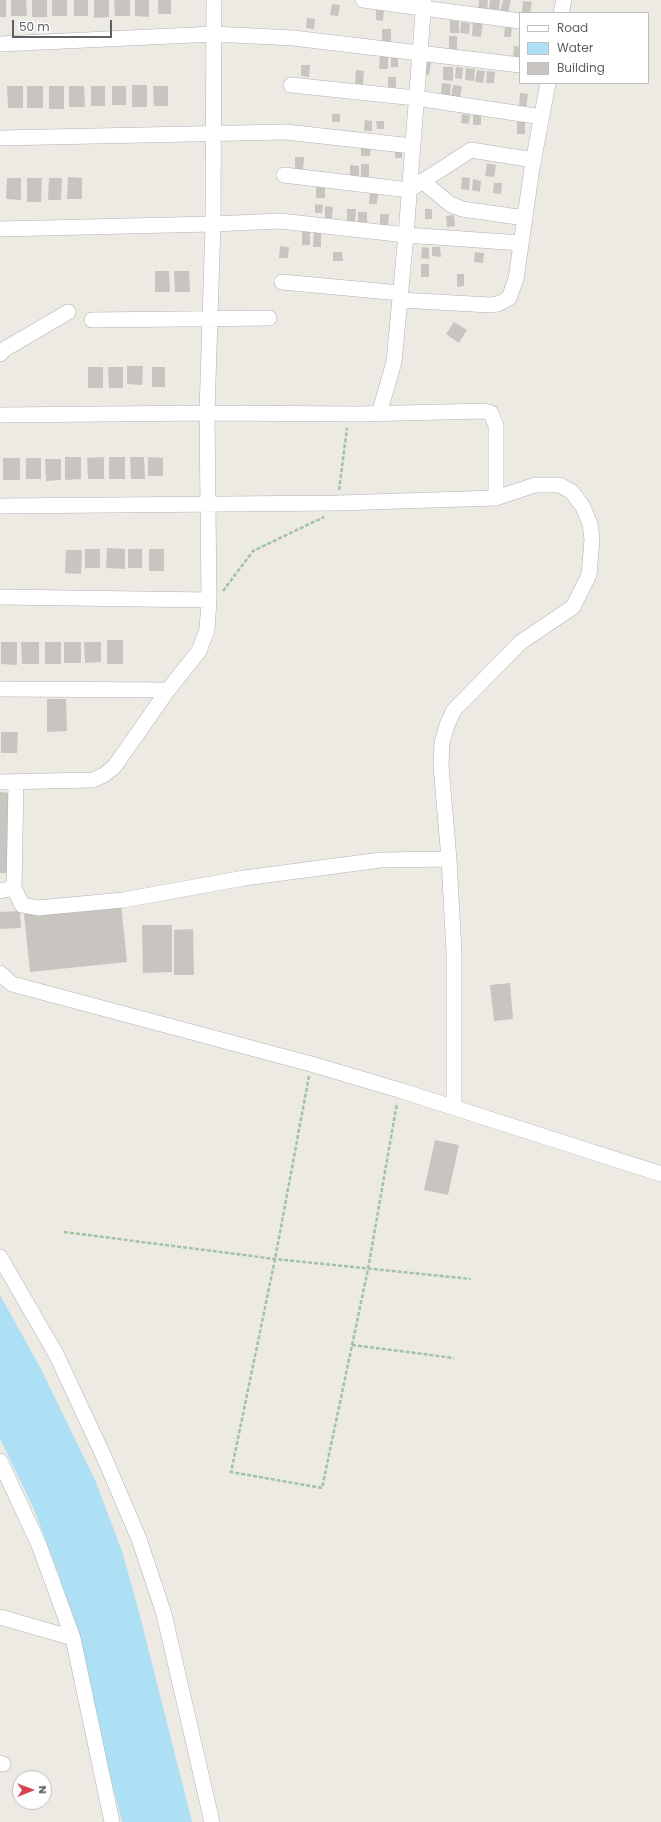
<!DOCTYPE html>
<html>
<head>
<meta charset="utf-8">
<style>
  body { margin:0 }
  #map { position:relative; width:661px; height:1822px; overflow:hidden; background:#edeae4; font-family:Poppins,sans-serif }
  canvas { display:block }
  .legend { position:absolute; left:519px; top:12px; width:130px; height:72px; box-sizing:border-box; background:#fff; border:1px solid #bebfc1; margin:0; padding:5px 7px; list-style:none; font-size:12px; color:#5c6063 }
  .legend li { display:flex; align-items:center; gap:8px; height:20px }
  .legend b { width:20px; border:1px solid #bebfc1 }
  .north { position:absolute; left:12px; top:1770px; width:40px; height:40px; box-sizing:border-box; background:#fff; border:1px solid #bebfc1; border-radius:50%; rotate:89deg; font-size:11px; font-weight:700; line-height:16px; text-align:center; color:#5c6063 }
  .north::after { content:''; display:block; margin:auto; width:14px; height:18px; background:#d3444f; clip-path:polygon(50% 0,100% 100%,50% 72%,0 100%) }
  .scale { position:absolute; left:12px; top:20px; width:100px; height:18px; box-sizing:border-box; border:2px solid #5c6063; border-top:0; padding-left:5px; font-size:12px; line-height:14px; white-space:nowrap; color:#5c6063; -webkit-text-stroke:3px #fff; paint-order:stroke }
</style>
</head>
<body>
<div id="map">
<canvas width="661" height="1822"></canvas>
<ul class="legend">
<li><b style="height:5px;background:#fff"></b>Road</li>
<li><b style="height:11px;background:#ade0f4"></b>Water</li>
<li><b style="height:11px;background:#c8c5c1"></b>Building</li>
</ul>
<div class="north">N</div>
<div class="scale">50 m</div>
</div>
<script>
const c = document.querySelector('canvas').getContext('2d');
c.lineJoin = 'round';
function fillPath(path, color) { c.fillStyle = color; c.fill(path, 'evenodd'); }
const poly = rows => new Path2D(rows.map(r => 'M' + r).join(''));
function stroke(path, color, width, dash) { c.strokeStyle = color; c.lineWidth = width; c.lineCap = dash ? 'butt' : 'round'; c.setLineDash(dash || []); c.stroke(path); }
fillPath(poly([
  [0,1295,41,1369,95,1480,122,1551,139,1612,192,1822,122,1822,58,1572,33,1507,0,1439]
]), '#ade0f4');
fillPath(poly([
  [0,0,6,0,6,17,0,17],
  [11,0,26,0,27,16,11,16],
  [32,0,47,0,47,17,32,17],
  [52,0,67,0,67,16,52,16],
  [74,0,88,0,88,16,74,16],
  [94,0,109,0,109,17,94,18],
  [114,0,130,0,130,16,115,16],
  [135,0,149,0,149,17,135,16],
  [158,0,171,0,171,14,158,14],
  [479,0,488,0,487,12,478,11],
  [490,0,500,0,499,10,489,9],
  [503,0,511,0,508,13,500,11],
  [523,1,532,2,530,13,522,12],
  [332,4,340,5,338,16,330,15],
  [376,10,384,10,383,21,376,20],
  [307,18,315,19,314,29,306,28],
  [450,20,459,21,459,33,450,33],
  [473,21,483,22,481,37,472,36],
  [461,22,470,23,469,34,460,33],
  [505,26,512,26,511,37,504,37],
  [382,29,391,29,391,42,382,42],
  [449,36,457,36,457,52,449,52],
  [514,46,520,47,520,57,513,57],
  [380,55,388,56,388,69,379,69],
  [391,58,398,58,398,67,391,67],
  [423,61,431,62,429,75,422,74],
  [301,65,310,65,309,77,301,76],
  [443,67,453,67,453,81,443,80],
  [456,67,463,68,462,79,455,78],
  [466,68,475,69,474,81,465,80],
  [356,70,364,71,363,84,355,84],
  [477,70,485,71,483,83,475,82],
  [487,71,495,72,494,83,486,83],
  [388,77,396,77,396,88,388,88],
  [442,83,451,84,450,96,441,95],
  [132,85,147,85,147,107,132,107],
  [453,85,462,86,460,99,451,98],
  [7,86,23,86,23,108,8,108],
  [27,86,43,86,43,108,27,108],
  [49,86,64,86,64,109,49,109],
  [69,86,84,86,85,107,69,107],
  [91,86,105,86,105,106,91,106],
  [112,86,126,86,126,105,112,105],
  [153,86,168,86,168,106,154,106],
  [520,93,528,94,526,108,519,107],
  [332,114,340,114,340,122,332,122],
  [462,114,470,115,469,124,461,123],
  [473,115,481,115,481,125,473,125],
  [365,120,372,121,372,131,364,131],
  [376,121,384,121,384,129,377,129],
  [517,122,525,122,525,134,517,134],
  [361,145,371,145,370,156,361,156],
  [395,150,402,151,402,158,395,158],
  [295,157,304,157,303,169,295,169],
  [487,163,496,165,494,177,485,176],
  [361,164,369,164,369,177,361,177],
  [350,165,359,166,359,178,350,178],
  [68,177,82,178,82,199,67,199],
  [462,177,470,178,469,190,461,189],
  [7,178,21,178,21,200,6,199],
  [27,178,42,178,41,202,27,202],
  [49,178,62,178,61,200,48,200],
  [473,179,481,181,480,192,472,190],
  [494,183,502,183,501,194,493,193],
  [316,187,325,187,325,198,316,198],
  [370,192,378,193,377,204,369,204],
  [315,204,323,205,322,213,315,213],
  [325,206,333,207,332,218,325,218],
  [347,209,356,209,355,223,347,223],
  [425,209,432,209,432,219,425,219],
  [358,212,367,212,367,226,358,226],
  [380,214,389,214,388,227,380,226],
  [454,215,455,226,447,227,446,216],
  [302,229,310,229,310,245,302,245],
  [314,231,321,232,321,247,313,247],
  [280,246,289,247,288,258,279,258],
  [422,247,429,248,429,259,421,258],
  [432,247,440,247,441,257,432,256],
  [333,252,342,252,343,261,333,261],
  [475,252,484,253,483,263,474,262],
  [421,264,429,264,429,277,421,277],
  [155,271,169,271,170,292,155,292],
  [174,271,189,271,190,292,175,292],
  [457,274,464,274,464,286,457,287],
  [454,322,467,330,459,343,446,334],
  [127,366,143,366,142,385,127,384],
  [88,367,103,367,103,388,88,388],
  [108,367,123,367,123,388,109,388],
  [152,367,165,367,165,387,152,387],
  [65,457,81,457,81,479,65,480],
  [104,457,104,479,88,479,87,458],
  [109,457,125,457,125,479,109,479],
  [130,457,144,457,145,479,131,479],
  [148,457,163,458,163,476,148,476],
  [3,458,20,458,20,480,3,480],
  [26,458,41,458,41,479,26,479],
  [45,459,61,459,61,480,46,481],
  [107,548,125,549,125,569,106,568],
  [85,549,100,549,100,568,85,568],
  [128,549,142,549,142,568,128,568],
  [149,549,164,549,164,571,149,571],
  [66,550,82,550,81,574,65,573],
  [107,640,123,640,123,664,107,664],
  [1,642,17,642,17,665,1,664],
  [21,642,39,642,39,664,22,664],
  [45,642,61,642,61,664,45,664],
  [64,642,81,642,81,663,64,663],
  [84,642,101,642,101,662,85,663],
  [47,699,66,699,67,731,47,732],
  [1,732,18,732,17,753,1,753],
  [0,792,11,793,10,873,0,873],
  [121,904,127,962,30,972,24,914],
  [20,911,21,928,0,929,0,912],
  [142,925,172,925,172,972,143,973],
  [193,929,194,975,174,975,174,930],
  [510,983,513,1019,494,1021,490,985],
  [435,1140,459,1145,448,1195,424,1190]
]), '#c8c5c1');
const minor = poly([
  [363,0,520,21],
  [561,13,564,0],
  [0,44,214,34,293,38,520,65],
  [291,85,416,98,542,117],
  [0,138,286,132,412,146],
  [284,175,409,190,471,150,534,160],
  [422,181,450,204,462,209,525,218],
  [0,229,213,224,280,221,406,235,521,243],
  [282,282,400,293],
  [400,300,490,305,498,304,509,298,516,279,532,168,548,83],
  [92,320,269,318],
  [0,354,5,349,68,312],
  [379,414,394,362,406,235,424,0],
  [0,415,207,413,360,414,484,411,491,413,496,426,496,498,338,503,0,506],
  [0,597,209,600,207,630,199,651,168,690,0,689],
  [209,600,207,413,213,224,214,0],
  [0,782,93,780,104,775,114,767,168,690],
  [449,859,454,952,454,1107],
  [14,888,22,905,38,908,123,900,244,878,381,860,449,859,441,766,442,743,447,725,454,710,521,642,573,607,589,575,592,539,590,524,583,507,572,492,560,485,535,485,496,498],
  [0,891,14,888,16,783],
  [0,973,12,984,311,1064,399,1090,661,1174],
  [0,1257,56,1354,104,1457,139,1539,164,1614,212,1822],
  [0,1461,39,1545,73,1638,112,1822],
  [0,1617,73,1638],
  [0,1763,3,1764]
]);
stroke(minor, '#afb2b5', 16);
stroke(poly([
  [339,490,347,428],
  [223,591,253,551,324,517],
  [309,1076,275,1259,231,1472,322,1488,368,1269,397,1103],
  [64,1232,275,1259,471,1279],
  [352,1345,454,1358]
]), '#a0c3a4', 2.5, [4, 2]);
stroke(minor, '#fff', 15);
</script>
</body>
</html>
